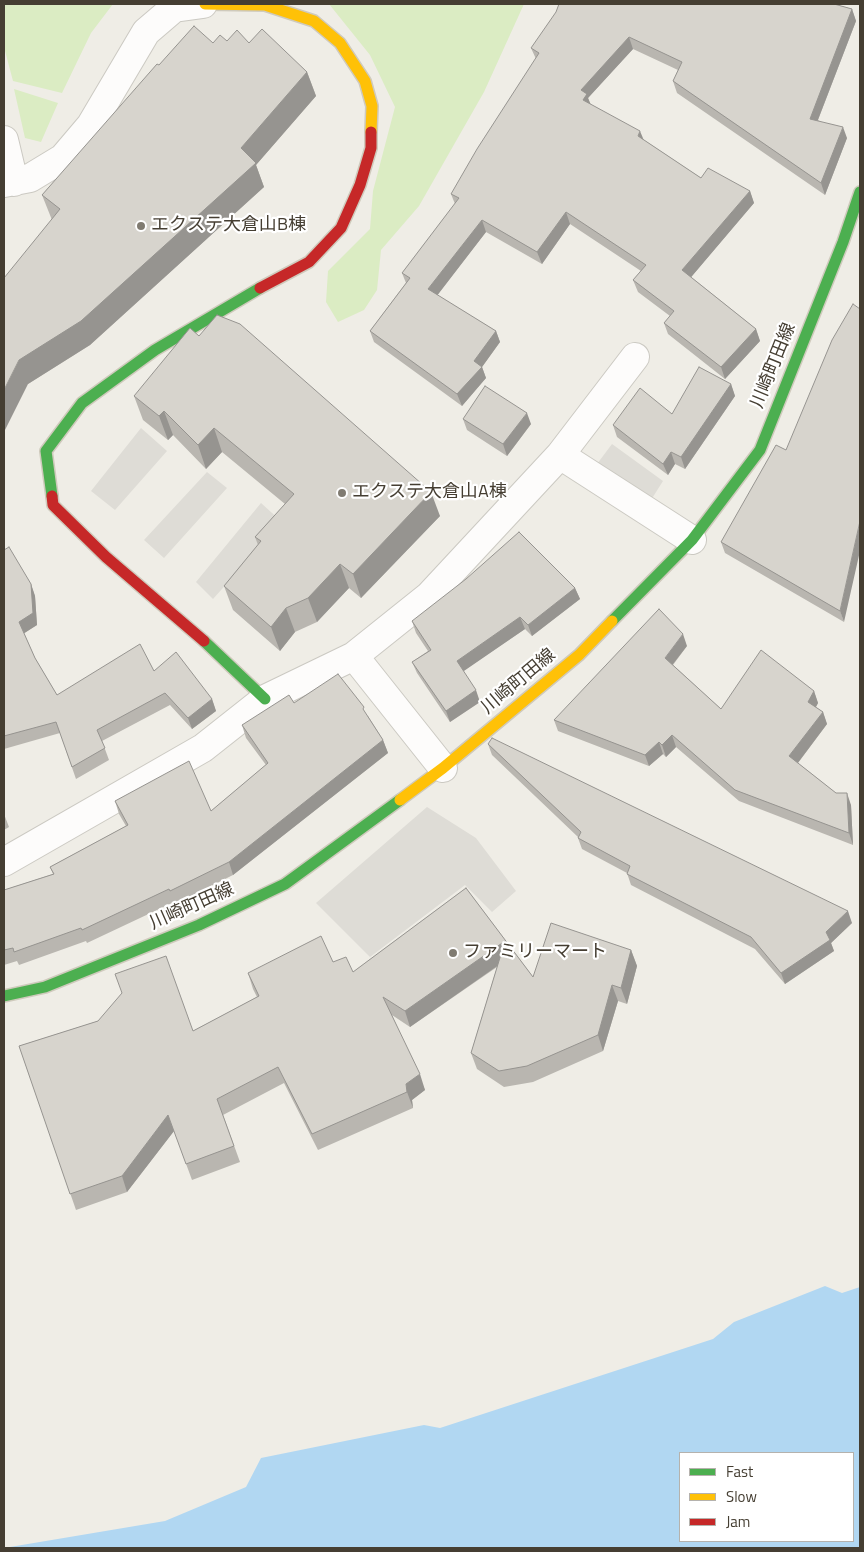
<!DOCTYPE html>
<html>
<head>
<meta charset="utf-8">
<style>
  body { margin:0 }
  #map { position:relative; width:864px; height:1552px; overflow:hidden; background:#efede6; font-family:"Titillium Web",sans-serif }
  canvas { display:block }
  .frame { position:absolute; inset:0; border:5px solid #453e32; pointer-events:none }
  .legend { position:absolute; left:679px; top:1452px; width:175px; height:90px; box-sizing:border-box; background:#fff; border:1px solid #b5b2ad; margin:0; padding:6px 9px; list-style:none; font-size:15px; color:#453e32 }
  .legend li { display:flex; align-items:center; gap:10px; height:25px }
  .legend b { width:25px; border:1px solid #b5b2ad }
</style>
</head>
<body>
<div id="map">
<canvas width="864" height="1552"></canvas>
<div class="frame"></div>
<ul class="legend">
<li><b style="height:6px;background:#4caf50"></b>Fast</li>
<li><b style="height:6px;background:#ffc107"></b>Slow</li>
<li><b style="height:6px;background:#c62828"></b>Jam</li>
</ul>
</div>
<script>
const c = document.querySelector('canvas').getContext('2d');
c.lineJoin = 'round';
function fillPath(path, color) { c.fillStyle = color; c.fill(path, 'evenodd'); }
const poly = rows => new Path2D(rows.map(r => 'M' + r).join(''));
function stroke(path, color, width, dash) { c.strokeStyle = color; c.lineWidth = width; c.lineCap = dash ? 'butt' : 'round'; c.setLineDash(dash || []); c.stroke(path); }
function drawText(font, color, halo, rows, align = 'center') {
  c.font = font + ' "Titillium Web","Noto Sans JP",sans-serif'; c.lineWidth = 4.5; c.setLineDash([]); c.textBaseline = 'middle'; c.strokeStyle = halo; c.fillStyle = color; for (const [text, x, y, turn = 0] of rows) {
    c.save(); c.translate(x, y); c.rotate((+turn || 0) * Math.PI / 180); c.textAlign = isNaN(turn) ? turn : align; if (halo) c.strokeText(text, 0, 0); c.fillText(text, 0, 0); c.restore();
  }
}
fillPath(poly([
  [4,4,113,4,91,33,62,93,13,81,4,47],
  [329,4,524,4,484,92,419,206,381,250,377,290,364,310,338,322,326,302,328,271,370,229,373,191,395,107,370,55],
  [14,89,58,103,41,142,25,138]
]), '#dbecc3');
fillPath(poly([
  [141,428,167,451,115,510,91,491],
  [612,444,663,481,651,500,597,464],
  [207,472,227,488,164,558,144,540],
  [261,503,282,522,213,599,196,582],
  [427,807,476,838,516,891,492,912,465,885,370,957,316,903]
]), '#dedcd6');
fillPath(poly([
  [825,1286,842,1293,860,1287,860,1548,4,1548,165,1521,246,1487,261,1458,424,1425,440,1428,713,1339,734,1322],
  [680,1453,853,1453,853,1541,680,1541]
]), '#b1d7f2');
const street = poly([
  [4,140,14,182],
  [4,183,30,178,63,158,91,125,146,32,174,8,203,4],
  [560,455,635,357],
  [354,656,443,768],
  [4,862,203,748,265,699,354,656,429,596,560,455,692,540]
]);
const fast = poly([
  [52,496,46,451,82,403,155,350,260,288],
  [612,621,692,540,760,450,843,242,860,192],
  [204,641,265,699],
  [4,996,45,987,199,925,285,884,400,800]
]);
const slow = poly([
  [205,4,265,5,314,21,340,43,365,81,372,106,371,132],
  [400,800,443,768,579,655,612,621]
]);
const jam = poly([
  [260,288,309,262,341,228,360,185,371,148,371,132],
  [52,496,53,505,106,557,204,641]
]);
stroke(street, '#cbc9c2', 30);
stroke(fast, '#cfcabc', 14);
stroke(slow, '#cfcabc', 14);
stroke(jam, '#cfcabc', 14);
stroke(street, '#fdfcfb', 28);
stroke(fast, '#4caf50', 11);
stroke(slow, '#ffc107', 11);
stroke(jam, '#c62828', 11);
fillPath(poly([
  [838,5,852,9,856,21,818,120,847,138,825,195,677,93,673,81,678,70,633,49,588,98,590,104,701,178,750,191,754,203,691,277,756,329,760,341,725,379,668,334,664,323,670,316,638,292,633,280,641,271,570,224,542,264,486,232,437,295,496,331,500,342,482,367,486,378,462,406,374,342,370,331,406,283,402,273,455,204,451,194,536,59,531,48],
  [227,41,249,43,307,72,316,96,256,165,264,187,90,345,28,384,52,220,42,195,159,65,213,43],
  [199,336,440,516,361,598,349,588,317,622,295,632,280,651,233,610,224,586,258,545,255,537,285,504,222,452,206,469,173,435,168,440,143,420,134,396],
  [731,384,735,396,685,469,675,464,668,475,617,437,613,425,672,414],
  [463,419,531,424,507,456,467,430],
  [786,450,844,622,725,553,721,542],
  [4,550,31,584,35,596,37,625,24,633,35,658,57,695,154,671,212,699,216,711,192,729,170,705,102,741,109,760,76,779,60,733,4,749],
  [575,588,580,599,532,636,525,629,463,671,480,702,450,722,417,673,412,662,428,651,416,633,412,621],
  [687,646,673,665,721,709,814,691,818,703,816,707,823,712,827,724,798,763,851,805,853,845,739,801,676,747,666,757,663,754,649,766,558,731,554,720],
  [294,703,368,716,383,740,388,753,233,875,175,904,174,902,87,943,86,941,19,965,17,961,4,965,4,890,53,874,50,867,126,826,119,814,115,801,211,811,266,765,246,738,242,725],
  [488,744,852,923,831,943,834,951,785,984,755,949,631,885,627,873,582,849,578,838,578,837,492,755],
  [4,814,9,827,4,830],
  [466,888,533,977,631,950,637,966,627,1004,618,1001,603,1051,533,1082,504,1087,477,1069,471,1053,497,967,410,1027,392,1015,425,1090,412,1100,413,1108,318,1150,284,1083,223,1115,240,1162,192,1180,174,1131,127,1192,76,1210,19,1046,98,1021,193,1031,257,997,253,989,248,973,333,962,353,972]
]), '#b9b6b0');
fillPath(poly([
  [852,9,856,21,814,130,810,119],
  [629,37,633,49,588,98,591,105,583,100,581,90],
  [307,72,316,96,256,165,264,187,90,345,28,384,4,432,4,390,19,360,241,148],
  [843,127,847,138,825,195,821,183],
  [640,131,645,143,638,136],
  [750,191,754,203,687,282,682,270],
  [566,212,570,224,542,264,537,252],
  [482,220,486,232,433,301,428,289],
  [756,329,760,341,725,379,721,367],
  [496,331,500,342,482,367,486,378,462,406,457,394,474,361],
  [731,384,735,396,685,469,681,457],
  [164,411,173,435,168,440,159,416],
  [527,413,531,424,507,456,503,444],
  [214,428,222,452,206,469,198,445],
  [671,452,675,464,668,475,663,464],
  [431,492,440,516,361,598,353,574],
  [860,521,860,551,844,622,840,611],
  [340,564,349,588,317,622,308,598],
  [31,584,35,596,37,625,23,634,19,622],
  [575,588,580,599,532,636,528,625],
  [286,608,295,632,280,651,271,627],
  [520,617,525,629,461,673,457,661],
  [683,634,687,646,669,669,665,658],
  [476,690,480,702,450,722,446,711],
  [814,691,818,703,812,714,808,702],
  [212,699,216,711,192,729,188,718],
  [823,712,827,724,794,768,789,756],
  [672,735,676,747,666,757,662,745],
  [383,740,388,753,233,875,229,862],
  [659,742,663,754,649,766,645,755],
  [847,793,851,805,853,845,849,833],
  [848,911,852,923,831,943,834,951,785,984,781,973,826,932],
  [505,941,510,957,410,1027,405,1011],
  [631,950,637,966,627,1004,621,988],
  [612,985,618,1001,603,1051,598,1035],
  [420,1074,425,1090,412,1100,413,1108,407,1092,406,1084],
  [168,1115,174,1131,127,1192,122,1176]
]), '#969490');
const building = poly([
  [559,4,834,4,852,9,810,119,843,127,821,183,673,81,682,62,629,37,581,90,587,94,583,100,640,131,638,136,701,178,708,168,750,191,682,270,756,329,721,367,664,323,674,311,633,280,646,265,566,212,537,252,482,220,428,289,496,331,474,361,482,367,457,394,370,331,410,278,402,273,459,198,451,194,477,149,539,53,531,48,556,12,559,4],
  [194,26,213,43,220,35,227,41,237,30,249,43,262,29,307,72,241,148,256,163,81,321,19,360,4,390,4,278,60,209,42,195,157,64,159,65,194,26],
  [853,304,860,309,860,521,840,611,721,542,776,445,786,450,832,340,853,304],
  [217,315,240,324,431,492,353,574,340,564,308,598,286,608,271,627,224,586,261,541,255,537,294,494,214,428,198,445,164,411,159,416,134,396,190,328,199,336,217,315],
  [699,367,731,384,681,457,671,452,663,464,613,425,640,388,672,414,699,367],
  [485,386,527,413,503,444,463,419,485,386],
  [519,532,575,588,528,625,520,617,457,661,476,690,446,711,412,662,431,650,412,621,466,579,519,532],
  [9,547,31,584,33,613,19,622,35,658,57,695,140,644,154,671,176,652,212,699,188,718,165,693,97,730,105,748,72,767,56,722,4,736,4,550,9,547],
  [659,609,683,634,665,658,721,709,761,650,814,691,808,702,823,712,789,756,836,793,847,793,849,833,735,790,672,735,662,745,659,742,645,755,554,720,659,609],
  [338,674,364,707,363,709,383,740,229,862,170,891,169,889,82,930,81,928,14,952,13,948,4,950,4,890,54,874,50,867,128,825,115,801,189,761,211,811,268,763,242,725,289,695,294,703,338,674],
  [492,738,848,911,826,932,830,940,781,973,751,937,627,874,630,866,578,838,581,832,488,744,492,738],
  [466,888,533,977,551,923,631,950,621,988,612,985,598,1035,527,1066,499,1071,471,1053,505,941,405,1011,383,997,420,1074,406,1084,407,1092,312,1134,278,1067,217,1099,234,1146,186,1164,168,1115,122,1176,70,1194,19,1046,98,1021,122,993,115,974,166,956,193,1031,259,996,248,973,321,936,333,962,346,957,353,972,466,888]
]);
fillPath(building, '#d7d4cd');
stroke(building, '#969490', 1);
for (const [x, y, r, color] of [
  [141,226,5,"#807b71"],
  [342,493,5,"#807b71"],
  [453,953,5,"#807b71"]
]) { const dot = new Path2D(); dot.arc(x, y, r, 0, 2 * Math.PI); c.fillStyle = color; c.fill(dot); stroke(dot, '#fff', 2); }
drawText('18px', '#453e32', '#fff', [
  ["エクステ大倉山B棟",151,226],
  ["エクステ大倉山A棟",352,493],
  ["ファミリーマート",463,953]
], 'left');
drawText('18px', '#453e32', '#fff', [
  ["川崎町田線",774,366,-68],
  ["川崎町田線",519,682,-40],
  ["川崎町田線",192,907,-24]
]);
</script>
</body>
</html>
